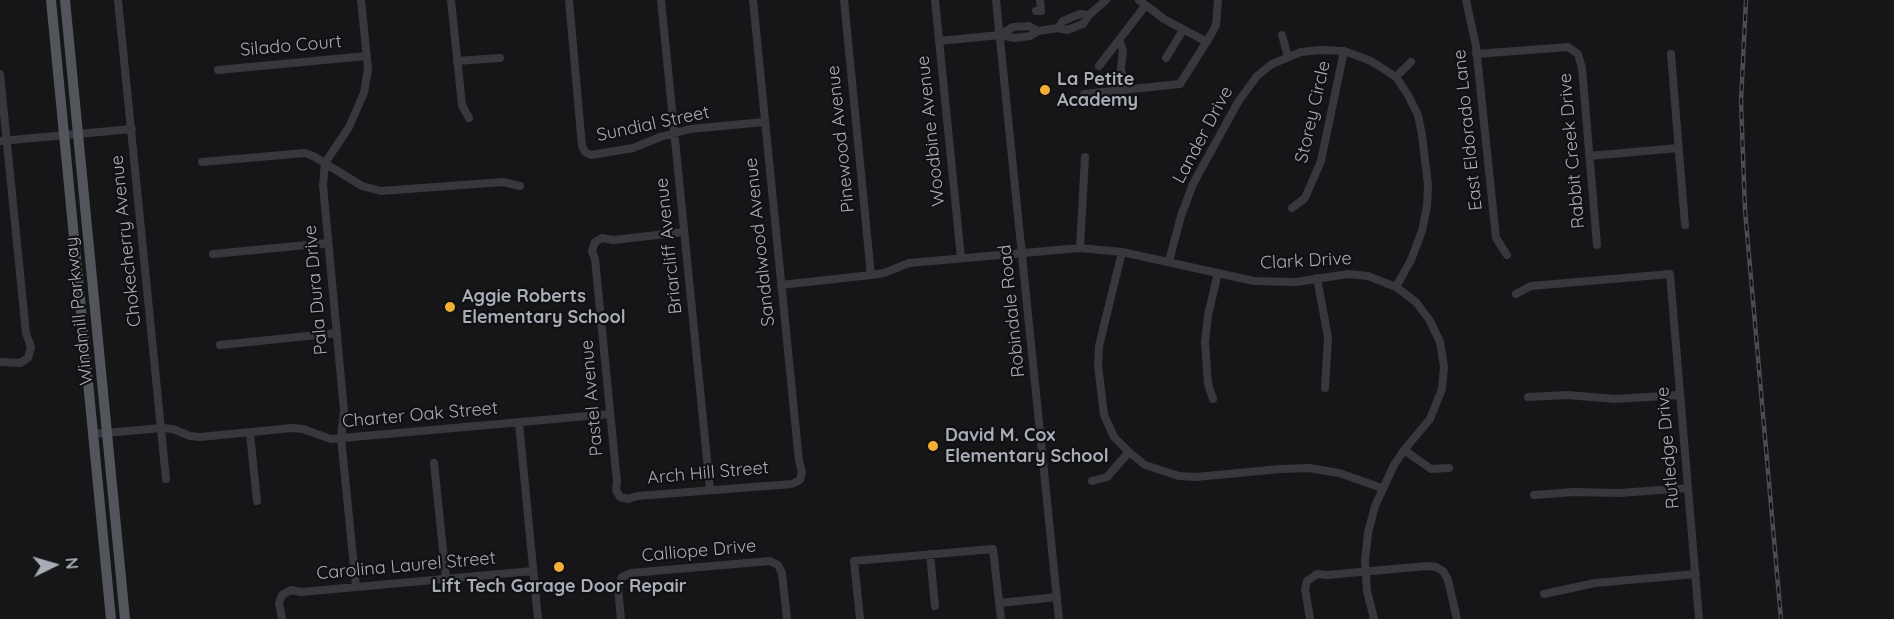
<!DOCTYPE html>
<html>
<head>
<meta charset="utf-8">
<style>
  body { margin:0 }
  #map { position:relative; width:1894px; height:619px; overflow:hidden; background:#161618; font-family:Quicksand,sans-serif }
  canvas { display:block }
  .north { position:absolute; left:24px; top:535px; width:60px; height:60px; -webkit-text-stroke:4px #111113; paint-order:stroke; rotate:85deg; font-size:16px; font-weight:700; line-height:24px; text-align:center; color:#a8adb8 }
  .north::after { content:''; display:block; margin:auto; width:21px; height:27px; background:#a8adb8; clip-path:polygon(50% 0,100% 100%,50% 72%,0 100%) }
</style>
</head>
<body>
<div id="map">
<canvas width="1894" height="619"></canvas>
<div class="north">N</div>
</div>
<script>
const c = document.querySelector('canvas').getContext('2d');
c.lineJoin = 'round';
const poly = rows => new Path2D(rows.map(r => 'M' + r).join(''));
function stroke(path, color, width, dash) { c.strokeStyle = color; c.lineWidth = width; c.lineCap = dash ? 'butt' : 'round'; c.setLineDash(dash || []); c.stroke(path); }
function drawText(font, color, halo, rows, align = 'center') {
  c.font = font + ' Quicksand,sans-serif'; c.lineWidth = 4.5; c.setLineDash([]); c.textBaseline = 'middle'; c.strokeStyle = halo; c.fillStyle = color; for (const [text, x, y, turn = 0] of rows) {
    c.save(); c.translate(x, y); c.rotate((+turn || 0) * Math.PI / 180); c.textAlign = isNaN(turn) ? turn : align; if (halo) c.strokeText(text, 0, 0); c.fillText(text, 0, 0); c.restore();
  }
}
stroke(poly([
  [118,0,166,479],
  [451,0,462,105,469,118],
  [569,0,582,146,585,152,591,155,633,148,660,137,690,129,764,122],
  [661,0,710,489],
  [844,0,871,275],
  [935,0,961,258],
  [996,0,1059,619],
  [1139,0,1164,19,1207,42],
  [1466,0,1476,46,1496,238,1507,255],
  [1036,11,1041,11,1040,0],
  [1058,28,1063,21,1080,14,1089,15],
  [1000,35,1013,27,1029,26,1038,31],
  [1282,35,1288,57],
  [1119,40,1123,50,1121,68,1124,90],
  [939,41,1000,35,1015,38,1030,36,1038,31,1058,28,1067,30,1083,24,1089,15,1106,0],
  [1476,54,1568,47,1578,54,1582,68,1597,245],
  [1671,54,1685,225],
  [1166,58,1183,30],
  [457,61,500,58],
  [1099,66,1145,6],
  [218,70,367,56],
  [0,74,26,333,31,347,28,358,20,363,0,362],
  [1396,77,1411,62],
  [1084,94,1180,84,1212,33,1216,25,1218,0],
  [0,141,132,129],
  [1589,156,1678,148],
  [202,162,305,153,313,156,362,186,381,191,503,182,520,186],
  [1292,208,1305,198,1321,161,1344,51],
  [684,232,613,240,602,238,595,242,592,251,595,259,617,482,616,490,620,497,628,499,637,496,792,484,800,480,802,472,799,461,753,0],
  [1080,248,1085,157],
  [1122,252,1099,346,1098,365,1104,415,1114,437,1129,452,1145,465,1179,476,1196,477,1280,469,1309,468,1339,473,1382,488],
  [213,254,328,243],
  [1169,261,1181,216,1193,184,1238,102,1257,76,1272,64,1301,52,1321,50,1344,51,1371,61,1396,77,1408,95,1418,115,1422,135,1428,185,1427,206,1422,231,1411,260,1396,287],
  [1317,278,1328,337,1325,388],
  [781,285,871,275,884,273,909,263,1080,248,1122,252,1254,281,1296,282,1348,274,1368,276,1396,287,1416,302,1430,321,1440,342,1444,366,1442,389,1430,419,1404,450,1394,465,1375,506,1368,533,1365,561,1367,591,1374,619],
  [1516,294,1531,286,1670,274,1699,619],
  [220,345,337,333],
  [1528,397,1567,395,1615,399,1680,395],
  [1213,399,1208,384,1205,342,1208,315,1218,273],
  [519,423,538,619],
  [250,433,257,501],
  [93,434,162,428,173,429,190,436,200,437,292,428,303,429,331,439,610,414],
  [1404,450,1431,469,1449,468],
  [434,463,446,579],
  [1092,481,1107,477,1129,452],
  [1534,495,1574,492,1619,493,1688,488],
  [930,554,935,606],
  [356,587,341,438,344,411,323,185,325,163,349,127,364,93,368,69,361,0],
  [1544,594,1595,583,1696,574],
  [1000,603,1057,597],
  [282,619,279,603,282,595,291,590,301,592,533,571],
  [621,619,618,587,622,577,631,573,770,561,778,565,782,573,787,619],
  [860,619,854,561,993,549,1001,619],
  [1310,619,1305,589,1307,581,1317,574,1327,575,1427,566,1436,567,1443,571,1448,580,1457,619]
]), '#37383d', 8);
stroke(poly([
  [51,0,111,619],
  [65,0,125,619]
]), '#53555c', 10);
const rail = poly([
  [1746,0,1741,101,1745,210,1781,619]
]);
stroke(rail, '#4a4c52', 4.5);
stroke(rail, '#111113', 2, [7]);
for (const [x, y, r, color] of [
  [1045,90,6,"#f2b134"],
  [450,307,6,"#f2b134"],
  [933,446,6,"#f2b134"],
  [559,567,6,"#f2b134"]
]) { const dot = new Path2D(); dot.arc(x, y, r, 0, 2 * Math.PI); c.fillStyle = color; c.fill(dot); stroke(dot, '#111113', 2); }
drawText('18px', '#a8adb8', '#111113', [
  ["Silado Court",291,46,-5],
  ["Storey Circle",1313,112,-77],
  ["Sundial Street",653,124,-12],
  ["East Eldorado Lane",1468,130,-96],
  ["Woodbine Avenue",931,131,-96],
  ["Lander Drive",1203,135,-62],
  ["Pinewood Avenue",841,139,-96],
  ["Rabbit Creek Drive",1572,151,-95],
  ["Chokecherry Avenue",126,241,-96],
  ["Sandalwood Avenue",760,242,-96],
  ["Briarcliff Avenue",669,246,-96],
  ["Clark Drive",1306,261,-3],
  ["Pala Dura Drive",316,290,-95],
  ["Windmill Parkway",79,311,-96],
  ["Robindale Road",1012,311,-96],
  ["Pastel Avenue",592,398,-95],
  ["Charter Oak Street",420,415,-5],
  ["Rutledge Drive",1668,448,-95],
  ["Arch Hill Street",708,473,-5],
  ["Calliope Drive",699,551,-5],
  ["Carolina Laurel Street",406,566,-5]
]);
drawText('bold 18px', '#a8adb8', '#111113', [
  ["La Petite",1057,80],
  ["Academy",1057,101],
  ["Aggie Roberts",462,297],
  ["Elementary School",462,318],
  ["David M. Cox",945,436],
  ["Elementary School",945,457],
  ["Lift Tech Garage Door Repair",559,587,"center"]
], 'left');
</script>
</body>
</html>
